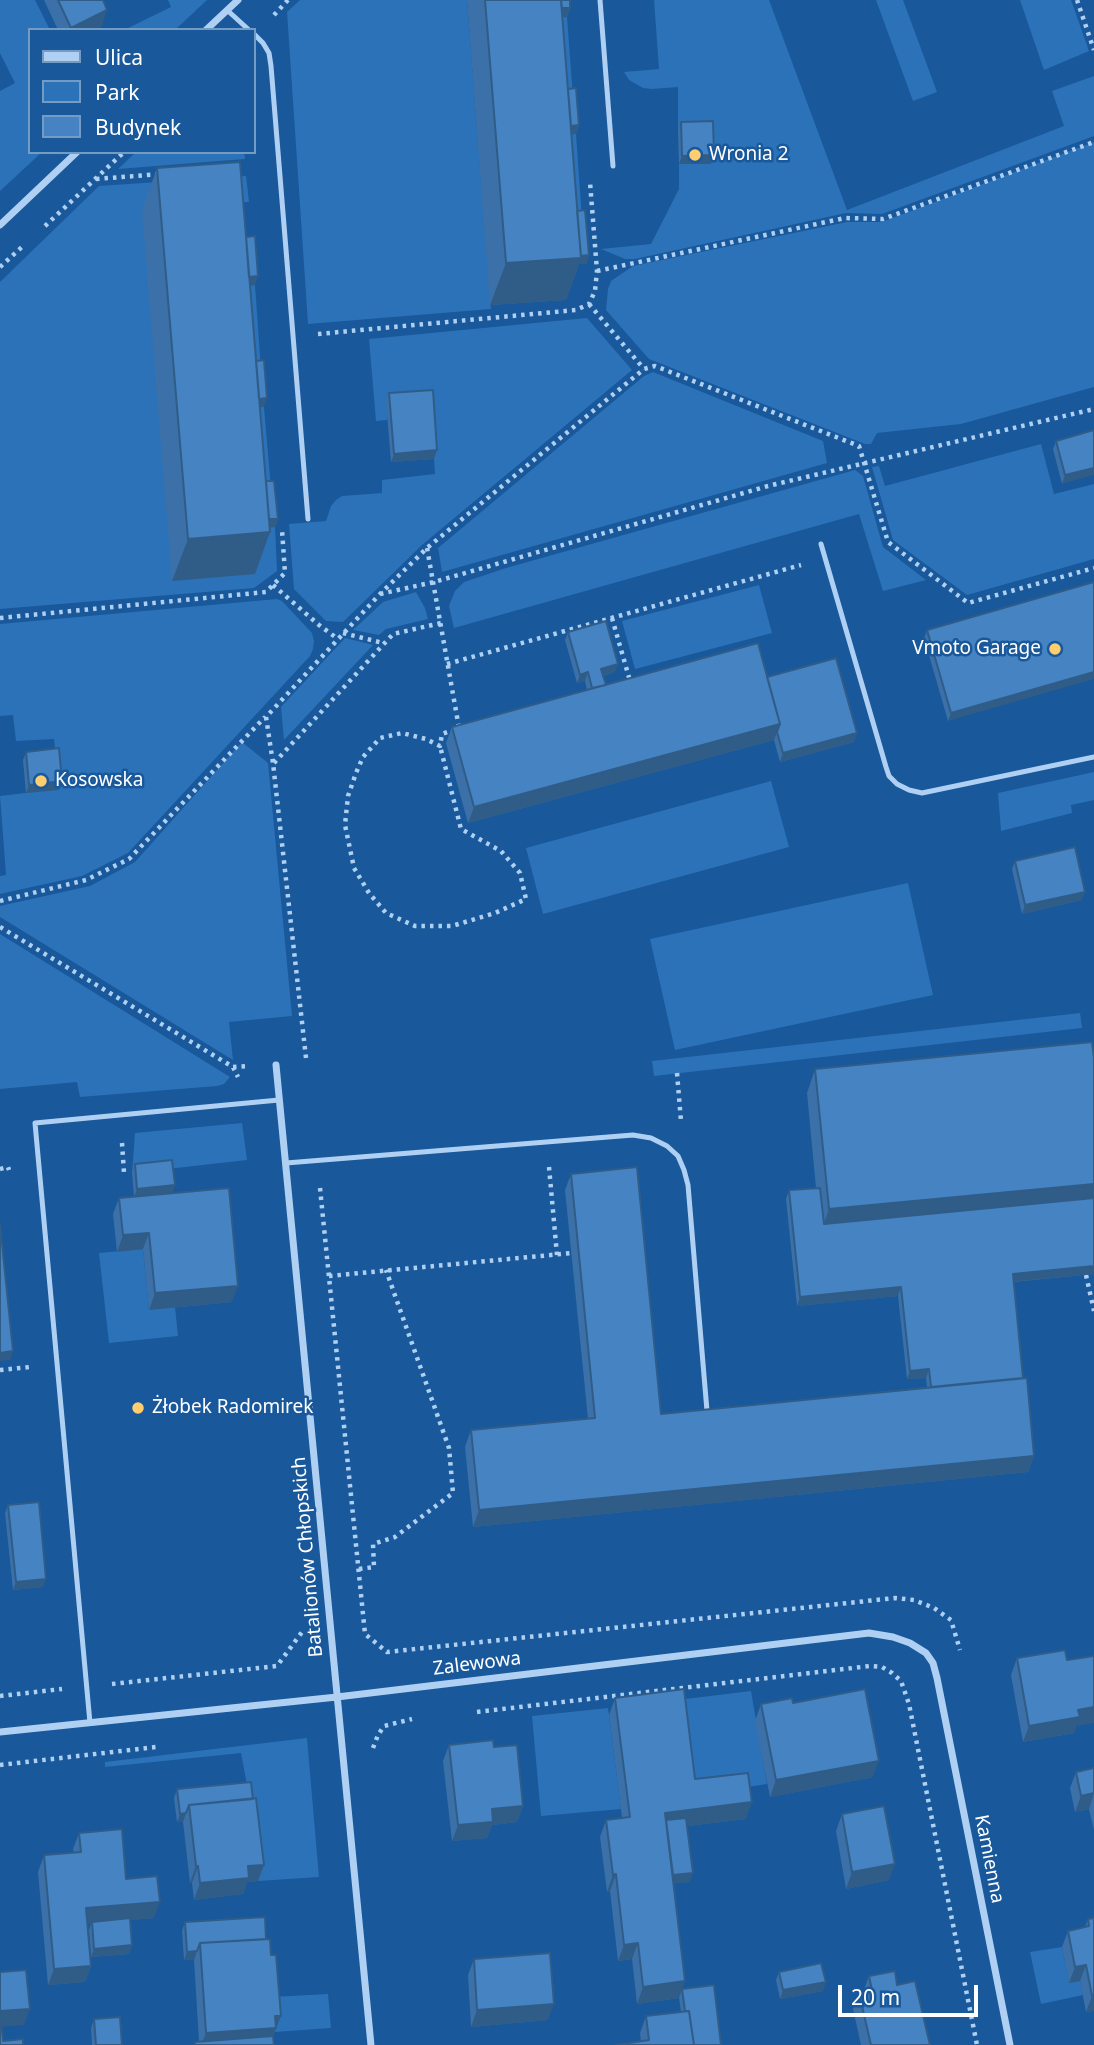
<!DOCTYPE html>
<html>
<head>
<meta charset="utf-8">
<style>
  body { margin:0 }
  #map { position:relative; width:1094px; height:2045px; overflow:hidden; background:#18589b; font-family:"Noto Sans",sans-serif }
  canvas { display:block }
  .legend { position:absolute; left:28px; top:28px; width:228px; height:126px; box-sizing:border-box; background:#18589b; border:2px solid #749bc3; margin:0; padding:9px 12px; list-style:none; font-size:21px; color:#fff }
  .legend li { display:flex; align-items:center; gap:14px; height:35px }
  .legend b { width:35px; border:2px solid #749bc3 }
  .scale { position:absolute; left:838px; top:1985px; width:140px; height:32px; box-sizing:border-box; border:4px solid #fff; border-top:0; padding-left:9px; font-size:21px; line-height:24px; white-space:nowrap; color:#fff; -webkit-text-stroke:5px #18589b; paint-order:stroke }
</style>
</head>
<body>
<div id="map">
<canvas width="1094" height="2045"></canvas>
<ul class="legend">
<li><b style="height:9px;background:#afd0f2"></b>Ulica</li>
<li><b style="height:19px;background:#2c72b8"></b>Park</li>
<li><b style="height:19px;background:#4583c3"></b>Budynek</li>
</ul>
<div class="scale">20 m</div>
</div>
<script>
const c = document.querySelector('canvas').getContext('2d');
c.lineJoin = 'round';
function fillPath(path, color) { c.fillStyle = color; c.fill(path, 'evenodd'); }
const poly = rows => new Path2D(rows.map(r => 'M' + r).join(''));
function stroke(path, color, width, dash) { c.strokeStyle = color; c.lineWidth = width; c.lineCap = dash ? 'butt' : 'round'; c.setLineDash(dash || []); c.stroke(path); }
function drawText(font, color, halo, rows, align = 'center') {
  c.font = font + ' "Noto Sans",sans-serif'; c.lineWidth = 5; c.setLineDash([]); c.textBaseline = 'middle'; c.strokeStyle = halo; c.fillStyle = color; for (const [text, x, y, turn = 0] of rows) {
    c.save(); c.translate(x, y); c.rotate((+turn || 0) * Math.PI / 180); c.textAlign = isNaN(turn) ? turn : align; if (halo) c.strokeText(text, 0, 0); c.fillText(text, 0, 0); c.restore();
  }
}
fillPath(poly([
  [0,0,35,0,50,30,30,30,30,152,42,152,0,191,0,91,15,83,0,53],
  [168,0,207,0,175,30,124,30,171,7],
  [300,0,467,0,491,309,308,324,287,12],
  [654,0,769,0,847,210,1064,126,1052,91,1094,76,1094,136,882,214,846,213,635,259,625,259,601,249,651,244,679,189,679,164,710,164,678,131,678,87,652,89,643,88,629,80,624,72,659,69],
  [876,0,903,0,937,92,913,101],
  [1020,0,1071,0,1089,51,1044,70],
  [567,17,573,97,550,98,544,18],
  [576,134,582,219,559,221,553,136],
  [1094,142,1094,387,961,424,877,433,871,444,865,444,649,359,606,310,608,289,611,281,633,266,847,222,882,222],
  [136,152,244,152,245,159,118,169],
  [246,176,249,202,225,203,251,529,275,527,277,571,254,588,0,609,0,282,99,186],
  [255,285,261,369,238,371,231,287],
  [587,318,632,370,422,545,343,622,326,621,294,589,289,524,326,521,331,506,336,500,342,496,382,493,382,480,435,474,434,459,387,401,387,420,376,421,369,339],
  [653,372,823,441,827,463,442,572,438,548,644,376],
  [264,407,271,489,248,491,241,408],
  [1041,444,1054,494,1094,484,1094,559,967,595,893,540,872,467,879,466,885,486],
  [855,470,863,476,883,547,926,580,883,591,859,514,454,628,449,606,455,591,464,582,506,568],
  [759,585,772,633,635,669,622,621],
  [416,592,425,608,428,619,386,629,379,635,353,630,383,602],
  [277,599,282,601,312,633,314,641,313,649,310,656,128,853,82,876,0,894,0,876,6,875,0,796,59,789,54,739,16,741,13,715,0,716,0,624],
  [345,638,373,645,284,740,281,707],
  [242,742,268,763,292,1016,229,1022,233,1060,0,917,0,906,90,886,135,862],
  [1094,772,1094,800,1071,805,1072,813,1001,831,998,793],
  [771,781,789,847,543,914,526,848],
  [908,883,933,995,675,1050,650,939],
  [0,934,230,1077,224,1084,217,1086,80,1097,77,1082,0,1089],
  [1080,1013,1082,1028,654,1076,652,1061],
  [242,1123,247,1160,132,1173,135,1133],
  [143,1249,149,1309,175,1307,178,1336,109,1343,99,1253],
  [751,1691,767,1784,689,1796,677,1700],
  [608,1708,621,1809,541,1816,532,1716],
  [307,1738,319,1877,258,1881,248,1790,241,1753,105,1767,105,1762],
  [1062,1947,1069,1983,1080,1981,1083,1995,1041,2004,1030,1952],
  [328,1994,331,2028,275,2032,272,1997]
]), '#2c72b8');
stroke(poly([
  [1077,0,1094,50],
  [274,15,288,0],
  [96,179,161,174],
  [45,226,124,152],
  [0,267,23,246],
  [597,271,845,218,883,219,1094,142],
  [589,304,644,369],
  [318,334,576,310,589,304,595,291,597,271,590,182],
  [427,548,459,728,442,734,440,746,426,739,402,733,380,738,363,757,356,773,348,796,345,825,354,868,369,893,386,913,415,926,452,926,495,913,526,899,520,873,501,851,461,829,440,746],
  [273,585,319,625,338,639],
  [380,594,434,582,768,486,1094,409],
  [0,618,266,592,285,573,282,530],
  [612,618,630,681],
  [343,633,383,643],
  [447,664,801,565],
  [274,763,393,634,441,623],
  [0,901,86,880,129,859,265,717],
  [0,927,233,1067,238,1077],
  [306,1058,273,763,266,717,379,595,427,548,644,369,655,366,859,446,888,542,968,603,1094,568],
  [233,1067,250,1066],
  [677,1073,681,1121],
  [122,1143,124,1173],
  [549,1167,557,1255],
  [0,1169,8,1167,9,1170],
  [320,1188,365,1634,387,1652,895,1598,914,1600,934,1608,951,1620,960,1650],
  [1086,1275,1094,1311],
  [329,1276,572,1253],
  [0,1370,30,1367],
  [359,1569,374,1567,373,1544,395,1537,453,1493,449,1448,386,1270],
  [112,1684,277,1666,302,1632],
  [0,1696,62,1689],
  [477,1712,870,1666,882,1667,892,1673,901,1681,909,1704,977,2045],
  [373,1748,378,1735,384,1726,412,1719],
  [0,1765,156,1747]
]), '#afd0f2', 4.5, [3.5, 5]);
stroke(poly([
  [600,0,613,166],
  [227,10,249,30],
  [254,34,263,43,269,53,271,66,308,519],
  [821,544,886,767,889,776,897,784,909,790,922,793,1094,757],
  [286,1163,633,1135,651,1138,667,1146,678,1156,684,1170,688,1185,707,1411],
  [90,1723,35,1123,279,1100]
]), '#afd0f2', 5);
stroke(poly([
  [206,30,238,0],
  [0,225,77,152],
  [276,1065,371,2045],
  [0,1732,337,1697,869,1633,893,1637,910,1643,926,1653,933,1663,937,1678,1010,2045]
]), '#afd0f2', 7);
fillPath(poly([
  [44,0,103,0,102,26,94,30,58,30],
  [467,0,570,0,570,8,567,17,562,17,568,89,579,125,576,134,571,134,577,211,589,255,586,264,579,264,566,300,490,305],
  [681,122,711,164,679,164,678,131],
  [157,168,246,237,255,285,250,285,256,361,264,407,260,407,266,481,278,519,275,527,270,528,255,574,172,581,142,210],
  [389,393,434,459,391,462,386,401],
  [1094,430,1062,484,1053,449,1056,441],
  [1094,582,948,721,924,638,927,630],
  [568,632,615,672,603,676,606,685,767,677,854,742,780,762,774,740,468,823,446,743,452,727,587,690,585,681,577,683,565,640],
  [26,752,62,781,59,790,26,793,23,760],
  [1015,861,1082,900,1022,914,1012,869],
  [1094,1058,1094,1274,1013,1282,1023,1378,1034,1456,1028,1472,473,1527,465,1447,471,1430,588,1419,565,1190,571,1174,661,1414,927,1387,926,1378,907,1379,898,1296,797,1306,786,1199,789,1190,816,1188,807,1093,815,1069],
  [135,1164,175,1185,172,1193,232,1302,149,1310,143,1249,117,1252,113,1214,119,1198,134,1197,132,1173],
  [8,1505,43,1587,13,1590,5,1513],
  [1017,1658,1076,1726,1074,1733,1023,1742,1011,1675],
  [615,1698,695,1779,746,1819,687,1826,690,1882,674,1883,682,1989,721,2045,641,2042,640,2033,646,2016,681,2012,679,1998,637,2004,632,1959,618,1961,610,1891,607,1892,600,1837,606,1820,622,1818,609,1715],
  [793,1703,873,1777,770,1797,755,1721,761,1704],
  [449,1745,494,1747,523,1806,517,1822,492,1825,487,1838,452,1841,443,1761],
  [1094,1768,1094,1830,1089,1809,1075,1812,1070,1788,1076,1772],
  [177,1789,253,1799,264,1865,258,1881,247,1882,243,1894,194,1900,192,1883,190,1883,183,1822,177,1822,174,1798],
  [842,1814,889,1880,846,1889,836,1831],
  [79,1833,126,1879,154,1918,130,1920,132,1945,129,1954,91,1957,89,1930,91,1924,87,1924,91,1966,85,1982,48,1985,38,1872,44,1855,74,1853,73,1849],
  [1094,1918,1094,2011,1086,2012,1080,1981,1069,1983,1062,1947,1068,1931,1085,1927,1088,1919],
  [185,1922,266,1939,271,1955,281,2016,273,2036,274,2045,194,2045,195,2042,199,2041,194,1960,184,1960,182,1931],
  [474,1959,548,2020,471,2027,468,1975],
  [779,1972,823,1991,780,1999,776,1980],
  [869,1976,897,1985,930,2045,861,2045,853,2009,859,1993,863,1992],
  [94,2019,122,2045,92,2045,91,2028]
]), '#3b71a8');
fillPath(poly([
  [570,8,567,17,544,18,547,9],
  [107,10,102,26,94,30,70,30,71,28],
  [579,125,576,134,553,136,556,127],
  [714,155,711,164,679,164,682,156],
  [589,255,586,264,579,264,566,300,490,305,506,263],
  [258,276,255,285,231,287,234,279],
  [267,398,264,407,241,408,244,399],
  [437,450,434,459,391,462,394,454],
  [1094,468,1094,475,1062,484,1065,475],
  [278,519,275,527,251,529,254,521],
  [270,532,255,574,172,581,188,539],
  [618,664,615,672,598,677,601,669],
  [588,672,585,681,577,683,580,675],
  [1094,672,1094,679,948,721,951,713],
  [780,724,774,740,468,823,474,807],
  [857,733,854,742,780,762,783,753],
  [62,781,59,790,26,793,29,785],
  [1085,892,1082,900,1022,914,1025,905],
  [1094,1184,1094,1206,821,1232,829,1209],
  [175,1185,172,1194,134,1197,137,1189],
  [149,1233,143,1249,117,1252,123,1235],
  [1094,1266,1094,1274,1009,1282,1013,1274],
  [238,1286,232,1302,149,1310,155,1293],
  [901,1287,898,1296,797,1306,800,1297],
  [13,1351,10,1360,0,1361,0,1353],
  [929,1369,926,1378,907,1379,910,1371],
  [1034,1456,1028,1472,473,1527,479,1510],
  [46,1579,43,1587,13,1590,16,1582],
  [1094,1707,1094,1723,1076,1726,1074,1733,1023,1742,1029,1726,1078,1710],
  [879,1761,873,1777,770,1797,776,1780],
  [1094,1793,1089,1809,1075,1812,1081,1796],
  [752,1802,746,1819,663,1829,665,1813],
  [523,1806,517,1822,492,1825,487,1838,452,1841,458,1825,492,1809],
  [186,1813,183,1822,177,1822,180,1814],
  [895,1864,889,1880,846,1889,852,1872],
  [264,1865,258,1881,247,1882,243,1894,194,1900,200,1883,248,1866],
  [196,1866,198,1866,192,1883,190,1883],
  [693,1873,690,1882,666,1884,669,1875],
  [616,1874,610,1891,607,1892,613,1875],
  [160,1902,154,1918,80,1925,86,1908],
  [638,1943,632,1959,618,1961,624,1945],
  [132,1945,129,1954,91,1957,94,1949],
  [197,1951,194,1960,184,1960,187,1952],
  [1086,1965,1080,1981,1069,1983,1075,1967],
  [91,1966,85,1982,48,1985,54,1969],
  [685,1981,679,1998,637,2004,643,1987],
  [826,1982,823,1991,780,1999,783,1990],
  [1094,1995,1094,2011,1086,2012,1092,1996],
  [554,2004,548,2020,471,2027,477,2010],
  [30,2009,24,2025,0,2027,0,2011],
  [275,2016,281,2016,270,2044,201,2045,206,2033]
]), '#305c88');
const building = poly([
  [58,0,103,0,107,10,71,28,58,0],
  [485,0,561,0,581,258,506,263,485,0],
  [561,0,570,0,570,8,562,8,561,0],
  [576,88,579,125,571,126,568,89,576,88],
  [713,121,714,155,682,156,681,122,713,121],
  [240,162,270,532,188,539,157,168,240,162],
  [585,210,589,255,581,256,577,211,585,210],
  [255,236,258,276,249,277,246,237,255,236],
  [264,360,267,398,259,399,256,361,264,360],
  [433,390,437,450,394,454,389,393,433,390],
  [1094,430,1094,468,1065,475,1056,441,1094,430],
  [266,481,274,481,278,519,269,519,266,481],
  [1094,582,1094,672,951,713,927,630,1094,582],
  [606,621,618,664,601,669,606,685,592,688,588,672,580,675,568,632,606,621],
  [758,643,780,724,474,807,452,727,758,643],
  [836,658,857,733,783,753,777,732,780,724,767,677,836,658],
  [59,748,62,781,29,785,26,752,59,748],
  [1075,847,1085,892,1025,905,1015,861,1075,847],
  [1092,1042,1094,1058,1094,1184,829,1209,815,1069,1092,1042],
  [172,1160,175,1185,137,1189,135,1164,172,1160],
  [637,1167,661,1414,1027,1378,1034,1456,479,1510,471,1430,595,1418,571,1174,637,1167],
  [229,1188,238,1286,155,1293,149,1233,123,1235,119,1198,229,1188],
  [820,1188,824,1224,1094,1198,1094,1266,1013,1274,1023,1378,931,1387,929,1369,910,1371,901,1287,800,1297,789,1190,820,1188],
  [0,1224,13,1351,0,1353,0,1224],
  [39,1502,46,1579,16,1582,8,1505,39,1502],
  [1065,1650,1067,1660,1094,1656,1094,1707,1078,1710,1080,1717,1029,1726,1017,1658,1065,1650],
  [684,1689,695,1779,748,1773,752,1802,665,1813,685,1981,643,1987,638,1943,624,1945,616,1874,613,1875,606,1820,630,1817,615,1698,684,1689],
  [865,1689,879,1761,776,1780,761,1704,792,1698,793,1703,865,1689],
  [493,1740,494,1747,517,1745,523,1806,492,1809,493,1822,458,1825,449,1745,493,1740],
  [1094,1768,1094,1793,1081,1796,1076,1772,1094,1768],
  [251,1782,253,1799,189,1805,186,1813,180,1814,177,1789,251,1782],
  [256,1798,264,1865,248,1866,249,1878,200,1883,198,1866,196,1866,189,1805,256,1798],
  [884,1806,895,1864,852,1872,842,1814,884,1806],
  [686,1818,693,1873,673,1875,666,1820,686,1818],
  [122,1829,126,1879,157,1876,160,1902,86,1908,91,1966,54,1969,44,1855,81,1852,79,1833,122,1829],
  [265,1917,266,1939,200,1943,197,1951,187,1952,185,1922,265,1917],
  [130,1918,132,1945,94,1949,92,1922,130,1918],
  [1094,1918,1094,1995,1092,1996,1086,1965,1075,1967,1068,1931,1089,1926,1088,1919,1094,1918],
  [270,1939,271,1955,276,1955,281,2016,275,2016,276,2028,206,2033,200,1943,270,1939],
  [550,1953,554,2004,477,2010,474,1959,550,1953],
  [821,1963,826,1982,783,1990,779,1972,821,1963],
  [26,1970,30,2009,0,2011,3,2041,23,2039,23,2045,0,2045,0,1972,26,1970],
  [895,1971,897,1985,915,1981,930,2045,871,2045,859,1993,872,1990,869,1976,895,1971],
  [714,1985,721,2045,694,2045,689,2011,685,2011,682,1989,714,1985],
  [689,2011,694,2045,616,2045,649,2040,646,2016,689,2011],
  [120,2017,122,2045,96,2045,94,2019,120,2017],
  [273,2036,274,2045,195,2045,195,2042,273,2036]
]);
fillPath(building, '#4583c3');
stroke(building, '#305c88', 2);
for (const [x, y, r, color] of [
  [695,155,7,"#ffcf6f"],
  [1055,649,7,"#ffcf6f"],
  [41,781,7,"#ffcf6f"],
  [138,1408,7,"#ffcf6f"]
]) { const dot = new Path2D(); dot.arc(x, y, r, 0, 2 * Math.PI); c.fillStyle = color; c.fill(dot); stroke(dot, '#18589b', 2.5); }
drawText('19px', '#fff', '#18589b', [
  ["Wronia 2",709,155],
  ["Vmoto Garage",1041,649,"right"],
  ["Kosowska",55,781],
  ["Żłobek Radomirek",152,1408]
], 'left');
drawText('19px', '#fff', '#18589b', [
  ["Batalionów Chłopskich",308,1557,-95],
  ["Zalewowa",477,1664,-7],
  ["Kamienna",989,1859,79]
]);
</script>
</body>
</html>
